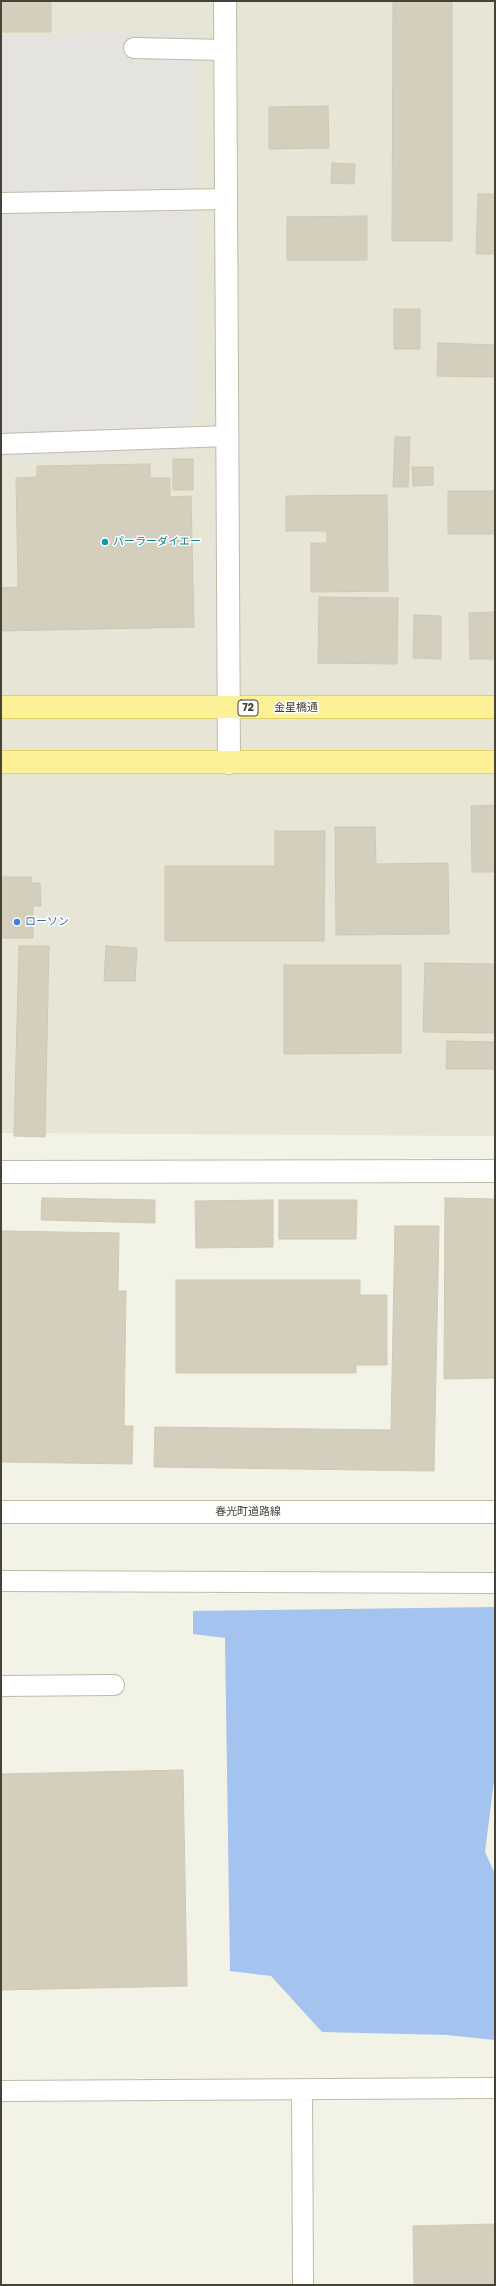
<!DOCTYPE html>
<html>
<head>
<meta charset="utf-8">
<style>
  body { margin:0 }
  #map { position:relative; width:496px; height:2286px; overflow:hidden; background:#f3f2e7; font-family:"Golos Text",sans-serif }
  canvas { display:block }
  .frame { position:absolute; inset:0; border:2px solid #464336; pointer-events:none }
</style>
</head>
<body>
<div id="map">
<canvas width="496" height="2286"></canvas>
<div class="frame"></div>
</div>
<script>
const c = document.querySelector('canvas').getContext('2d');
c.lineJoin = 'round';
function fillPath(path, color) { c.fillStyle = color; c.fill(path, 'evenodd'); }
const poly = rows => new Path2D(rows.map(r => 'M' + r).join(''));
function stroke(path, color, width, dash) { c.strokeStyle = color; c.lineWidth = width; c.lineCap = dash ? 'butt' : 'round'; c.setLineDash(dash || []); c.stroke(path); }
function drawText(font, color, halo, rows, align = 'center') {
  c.font = font + ' "Golos Text","Noto Sans JP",sans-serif'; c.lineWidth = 3; c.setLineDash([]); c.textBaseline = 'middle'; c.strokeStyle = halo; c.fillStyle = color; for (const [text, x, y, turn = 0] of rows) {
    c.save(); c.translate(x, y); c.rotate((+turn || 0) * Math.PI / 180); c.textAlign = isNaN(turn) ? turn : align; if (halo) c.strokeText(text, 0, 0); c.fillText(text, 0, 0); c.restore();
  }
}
fillPath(poly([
  [1,1,495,1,495,1136,1,1133]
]), '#e7e5d5');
fillPath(poly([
  [197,31,194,450,1,461,1,36]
]), '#e4e3df');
fillPath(poly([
  [495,1607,495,1773,485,1852,495,1874,495,2040,447,2035,322,2032,271,1976,230,1971,225,1638,193,1634,193,1611]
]), '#a5c3ef');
const building = poly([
  [3,1,51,1,51,32,3,32,3,1],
  [393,1,452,1,452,241,392,241,393,1],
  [328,106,329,148,269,149,269,107,328,106],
  [332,163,355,164,354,184,331,183,332,163],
  [478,194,495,194,495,254,476,254,478,194],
  [367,216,367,260,287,260,287,217,367,216],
  [394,309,420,309,420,349,394,349,394,309],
  [438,343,495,345,495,377,437,376,438,343],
  [395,437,410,437,408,487,393,487,395,437],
  [173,459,193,459,193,490,173,490,173,459],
  [150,464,150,478,170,478,170,497,191,496,194,627,1,631,1,588,18,587,16,478,37,477,37,466,150,464],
  [412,467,433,467,433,485,413,486,412,467],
  [448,491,495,491,495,534,448,534,448,491],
  [387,495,388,591,311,592,311,543,327,543,327,531,286,531,286,496,387,495],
  [319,597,398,598,397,664,318,663,319,597],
  [495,612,495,659,470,659,469,613,495,612],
  [414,615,441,616,441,659,413,658,414,615],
  [495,805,495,872,472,872,471,806,495,805],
  [335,827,375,827,376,864,448,863,449,934,336,935,335,827],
  [275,831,325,831,324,941,165,941,165,866,275,866,275,831],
  [1,877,32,877,31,883,40,883,41,906,33,906,33,938,1,938,1,877],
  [19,946,49,946,45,1137,14,1136,19,946],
  [106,946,137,948,135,981,104,981,106,946],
  [425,963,495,964,495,1033,423,1032,425,963],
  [284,965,401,965,401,1053,284,1054,284,965],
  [447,1041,495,1042,495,1083,494,1069,446,1069,447,1041],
  [42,1198,155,1200,155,1223,41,1220,42,1198],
  [445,1198,495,1199,495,1378,444,1379,445,1198],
  [273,1200,273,1247,196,1248,195,1201,273,1200],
  [279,1200,357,1200,356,1239,279,1239,279,1200],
  [395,1226,439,1226,434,1471,154,1467,155,1427,391,1430,395,1226],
  [1,1231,119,1233,118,1291,126,1291,124,1426,133,1426,132,1464,1,1462,1,1231],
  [176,1280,360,1280,360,1295,387,1295,387,1365,356,1365,356,1373,176,1373,176,1280],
  [183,1770,187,1986,1,1990,1,1774,183,1770],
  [495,2224,495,2285,414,2285,413,2226,495,2224]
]);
fillPath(building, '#d4cfbd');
stroke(building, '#cfc9b0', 1);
const lane = poly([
  [134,48,225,50],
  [1,203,226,199],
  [1,444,228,436],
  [1,1581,495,1583],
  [1,1686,114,1685],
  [302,2090,303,2285],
  [1,2091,495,2088]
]);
const street = poly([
  [225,1,229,763],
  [1,1172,495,1171],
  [1,1512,495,1512]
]);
const primary = poly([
  [1,707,495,707],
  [1,762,495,762]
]);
stroke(lane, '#bebbaa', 22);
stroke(street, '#bebbaa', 24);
stroke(primary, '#e1d267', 24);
stroke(lane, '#fff', 20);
stroke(street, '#fff', 22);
stroke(primary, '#fcf197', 22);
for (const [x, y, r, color] of [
  [105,542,4,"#0f9aa8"],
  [17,922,4,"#3f7fe0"]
]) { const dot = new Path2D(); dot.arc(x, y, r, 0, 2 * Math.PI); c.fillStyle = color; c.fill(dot); stroke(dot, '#fff', 1.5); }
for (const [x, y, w] of [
  [248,708,20]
]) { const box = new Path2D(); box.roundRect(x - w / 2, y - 8, w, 16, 3); c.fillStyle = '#fff'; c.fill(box); stroke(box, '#464336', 1); }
drawText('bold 10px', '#464336', null, [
  ["72",248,708]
]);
drawText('11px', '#0d838f', '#fff', [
  ["パーラーダイエー",113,542]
], 'left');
drawText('11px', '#464336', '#fff', [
  ["金星橋通",296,708],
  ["春光町道路線",248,1512]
]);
drawText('11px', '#366cbe', '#fff', [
  ["ローソン",25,922]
], 'left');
</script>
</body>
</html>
